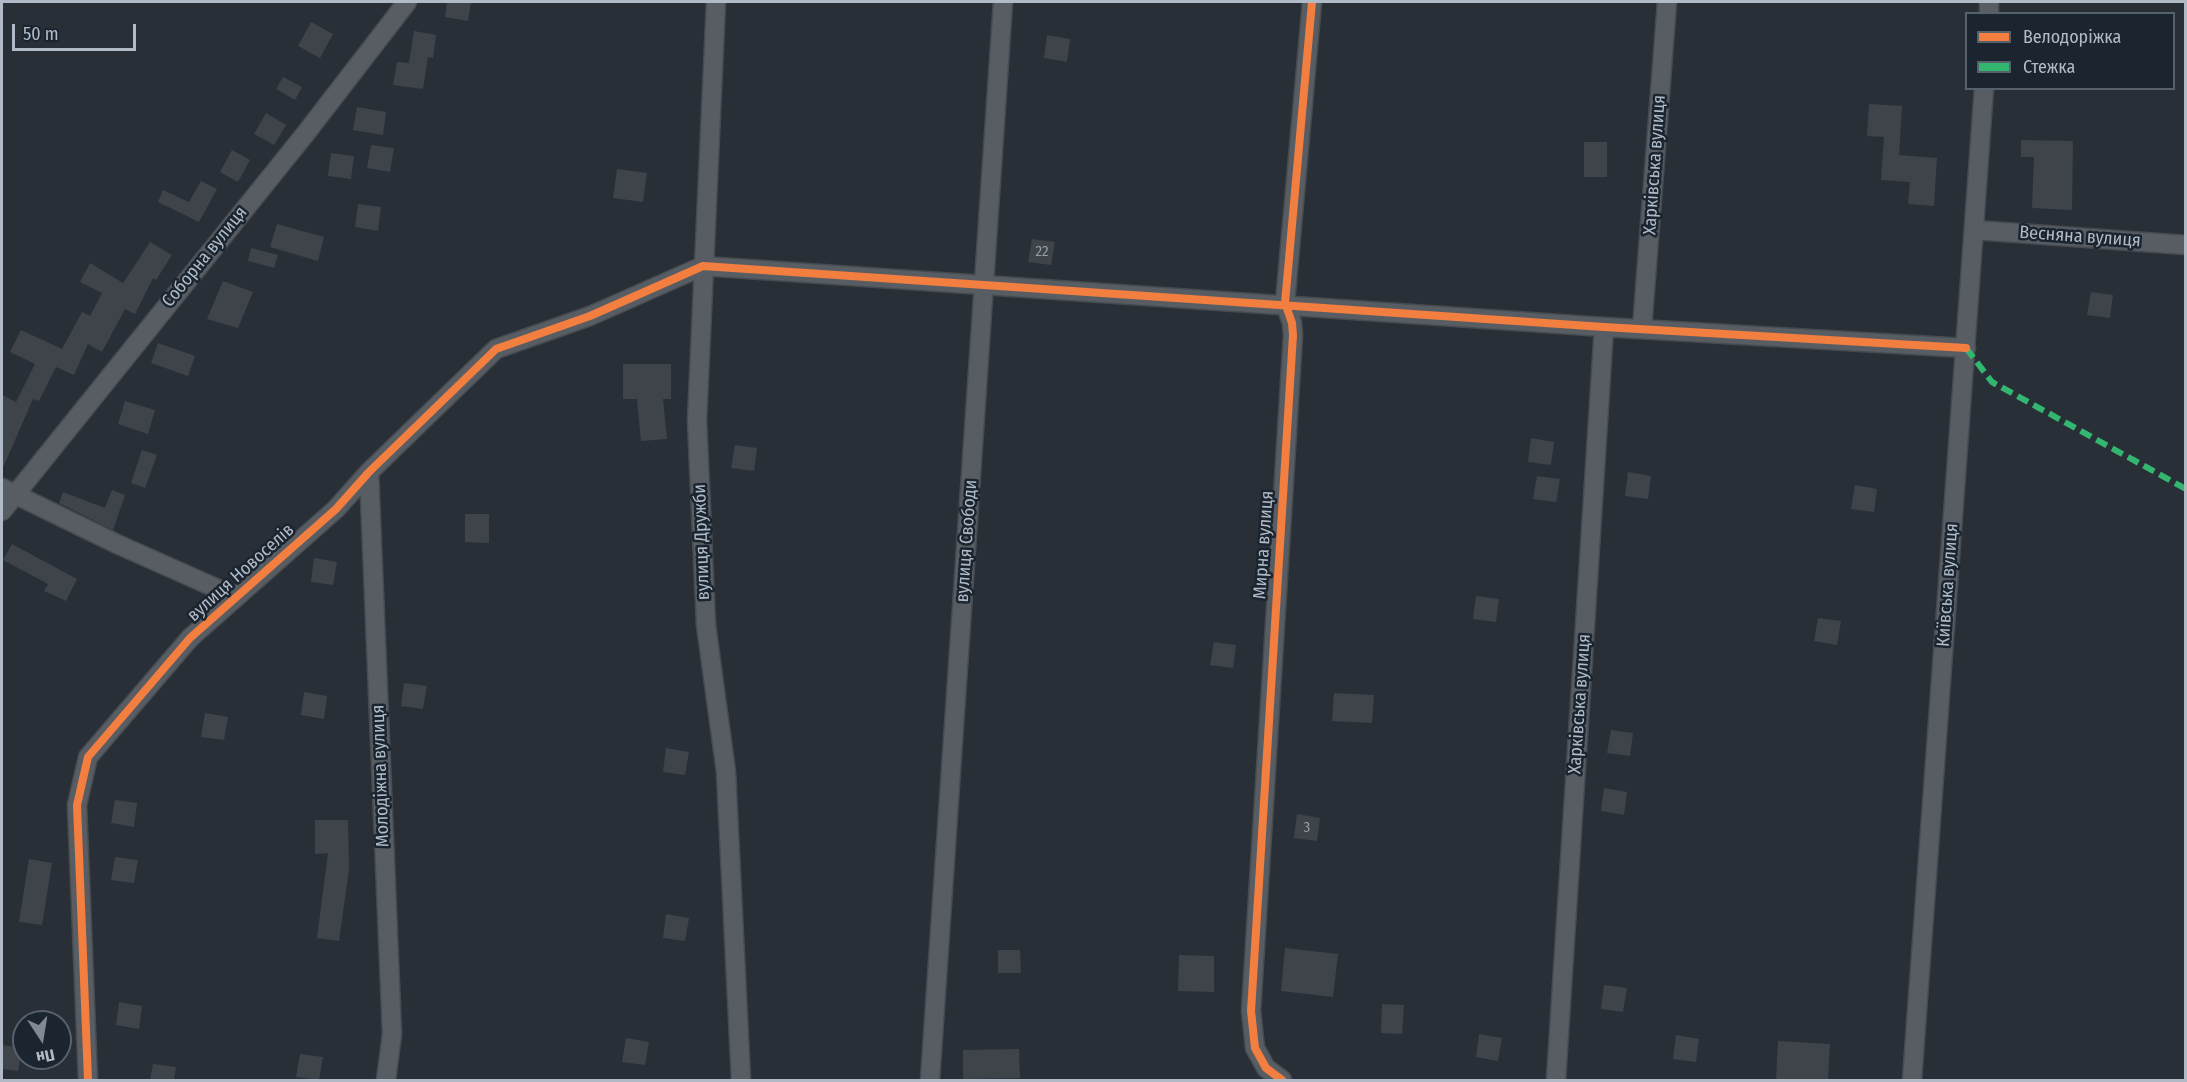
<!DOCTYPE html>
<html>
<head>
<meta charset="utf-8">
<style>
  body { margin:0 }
  #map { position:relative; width:2187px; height:1082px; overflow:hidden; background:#282f36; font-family:"Fira Sans Condensed",sans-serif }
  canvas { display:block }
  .frame { position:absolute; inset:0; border:3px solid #b1bbc7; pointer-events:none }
  .legend { position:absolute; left:1965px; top:12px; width:210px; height:78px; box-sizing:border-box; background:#1b2530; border:2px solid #57616c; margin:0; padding:8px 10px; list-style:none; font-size:18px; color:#b1bbc7 }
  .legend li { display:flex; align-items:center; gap:12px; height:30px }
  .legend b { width:30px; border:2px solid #57616c }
  .north { position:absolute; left:12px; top:1010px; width:60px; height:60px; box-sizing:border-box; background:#1b2530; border:2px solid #57616c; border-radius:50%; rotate:168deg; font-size:16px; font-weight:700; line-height:24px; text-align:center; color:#b1bbc7 }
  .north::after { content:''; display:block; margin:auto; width:21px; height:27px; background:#818a94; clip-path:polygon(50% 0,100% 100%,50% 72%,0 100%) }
  .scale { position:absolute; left:12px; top:24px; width:124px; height:27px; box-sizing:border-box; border:3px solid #b1bbc7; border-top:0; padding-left:8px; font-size:18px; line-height:21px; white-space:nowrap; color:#b1bbc7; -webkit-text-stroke:4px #1b2530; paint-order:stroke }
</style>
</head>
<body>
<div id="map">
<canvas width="2187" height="1082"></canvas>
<div class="frame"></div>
<ul class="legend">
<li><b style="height:8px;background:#f27e40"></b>Велодоріжка</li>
<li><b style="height:8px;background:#33b770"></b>Стежка</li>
</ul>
<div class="north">Пн</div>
<div class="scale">50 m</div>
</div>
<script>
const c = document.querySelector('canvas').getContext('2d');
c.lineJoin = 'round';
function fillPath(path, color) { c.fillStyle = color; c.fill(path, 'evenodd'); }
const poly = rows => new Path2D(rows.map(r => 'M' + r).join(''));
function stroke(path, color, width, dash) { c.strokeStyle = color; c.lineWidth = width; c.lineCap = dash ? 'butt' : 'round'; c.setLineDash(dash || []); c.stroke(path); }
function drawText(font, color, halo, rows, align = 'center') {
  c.font = font + ' "Fira Sans Condensed",sans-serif'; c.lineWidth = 5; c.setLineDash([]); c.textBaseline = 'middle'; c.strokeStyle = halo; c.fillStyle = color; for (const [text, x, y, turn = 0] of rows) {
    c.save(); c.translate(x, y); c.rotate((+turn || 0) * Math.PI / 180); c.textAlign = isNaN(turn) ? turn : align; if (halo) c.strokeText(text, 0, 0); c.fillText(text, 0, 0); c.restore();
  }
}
fillPath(poly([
  [447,2,471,2,468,21,445,17],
  [311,22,333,34,320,58,298,46],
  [414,31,436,35,433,58,428,57,423,89,393,85,397,62,409,63],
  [1047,35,1070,39,1067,62,1044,58],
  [283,77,302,87,295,100,276,89],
  [1869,104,1902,106,1899,155,1937,158,1934,206,1908,204,1910,182,1881,180,1884,137,1867,136],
  [357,107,386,112,383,135,353,130],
  [266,113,286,125,274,145,254,134],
  [2021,140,2073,141,2072,210,2032,208,2034,157,2021,157],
  [1584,142,1607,142,1607,177,1584,177],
  [371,145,394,148,390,172,367,168],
  [232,150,250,160,238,182,220,172],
  [331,153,354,156,351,179,328,176],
  [617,169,647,173,643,202,613,198],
  [201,181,217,189,199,222,158,202,163,190,189,202],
  [358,204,381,207,378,231,355,227],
  [277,224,324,237,318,261,270,247],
  [1032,239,1055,242,1051,265,1028,262],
  [150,242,172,255,156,280,153,278,135,314,125,309,102,352,88,344,74,375,56,367,39,401,33,399,2,470,2,395,16,402,35,364,10,352,21,330,62,349,82,312,90,316,102,293,80,282,90,263,123,283],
  [251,248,278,255,274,268,248,261],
  [223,281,253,292,238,328,207,319],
  [2091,292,2113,295,2110,318,2087,315],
  [158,343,195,356,188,376,151,363],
  [623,364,671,364,671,399,663,399,667,439,641,441,637,399,623,399],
  [125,401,155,410,148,434,118,424],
  [1531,438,1554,442,1551,465,1528,462],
  [735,445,757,448,754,471,731,468],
  [142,450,157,455,145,488,131,483],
  [1628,472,1651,476,1648,499,1625,496],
  [1537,476,1560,479,1556,502,1533,499],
  [1855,485,1877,489,1874,512,1851,509],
  [112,490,125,495,113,530,59,503,63,492,105,508],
  [465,514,489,514,489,543,465,542],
  [12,544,77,579,66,601,44,591,48,584,3,560],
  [314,558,337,562,333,585,311,582],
  [1476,596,1499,599,1496,622,1473,619],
  [1818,618,1841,621,1837,645,1814,641],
  [1214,642,1236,645,1233,668,1210,665],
  [404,683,427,686,423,709,401,706],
  [304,692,327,696,324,719,301,715],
  [1334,693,1374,695,1372,723,1332,721],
  [205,713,228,717,224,740,201,737],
  [1611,730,1633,733,1630,756,1607,753],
  [666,748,689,752,685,775,663,772],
  [1604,788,1627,792,1624,815,1601,811],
  [115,800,137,803,134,827,111,823],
  [1297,814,1320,818,1317,841,1294,838],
  [315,820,348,820,349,869,339,941,317,938,328,853,315,854],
  [115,857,138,860,134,883,111,880],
  [29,859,52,863,42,925,19,922],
  [666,914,689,918,685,941,663,938],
  [1285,948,1338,954,1333,997,1281,991],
  [998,950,1020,950,1021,973,998,973],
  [1179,955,1214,956,1214,992,1178,991],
  [1604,985,1627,988,1623,1012,1601,1009],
  [119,1002,142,1006,139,1029,116,1025],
  [1382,1004,1404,1005,1402,1034,1381,1033],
  [1479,1034,1502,1038,1498,1061,1476,1057],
  [1676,1035,1699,1039,1696,1062,1673,1059],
  [626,1038,649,1042,645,1065,622,1062],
  [1778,1041,1830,1044,1828,1080,1776,1080],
  [2,1045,22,1048,18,1071,2,1069],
  [1019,1049,1020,1078,963,1079,963,1050],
  [300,1054,323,1057,319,1080,296,1077],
  [153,1064,176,1067,174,1080,150,1080]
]), '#3f444b');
const minor = poly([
  [716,2,697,420,706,625,726,772,741,1080],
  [1989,14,1989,2],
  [1975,230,2186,245],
  [1642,329,1667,2],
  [369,472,392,1034,386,1080],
  [2,488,117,544,236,597],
  [2,511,306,133,407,2],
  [88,1080,77,805,88,757,190,638,336,509,369,472,496,349,590,316,703,266,1604,327,1966,348],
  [930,1080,1003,2],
  [1282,1080,1266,1068,1255,1048,1251,1011,1293,335,1292,323,1285,303,1312,2],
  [1556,1080,1604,327],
  [1912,1080,1984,88]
]);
stroke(minor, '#464b50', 21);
stroke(minor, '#585d64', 18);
stroke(poly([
  [1966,348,1992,382,2186,489]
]), '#33b770', 6, [12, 6]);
stroke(poly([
  [88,1080,77,805,88,757,190,638,336,509,369,472,496,349,590,316,703,266,1604,327,1966,348],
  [1282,1080,1266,1068,1255,1048,1251,1011,1293,335,1292,323,1285,303,1312,2]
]), '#f27e40', 8);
drawText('15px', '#949da8', null, [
  ["22",1042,252],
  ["3",1307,828]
]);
drawText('18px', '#b1bbc7', '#1b2530', [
  ["Харківська вулиця",1655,165,-86],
  ["Весняна вулиця",2080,237,4],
  ["Соборна вулиця",205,257,-51],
  ["вулиця Свободи",967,541,-86],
  ["вулиця Дружби",702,542,-92],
  ["Мирна вулиця",1264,545,-86],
  ["вулиця Новоселів",241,573,-42],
  ["Київська вулиця",1948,585,-86],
  ["Харківська вулиця",1580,704,-86],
  ["Молодіжна вулиця",381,776,-92]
]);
</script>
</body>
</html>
